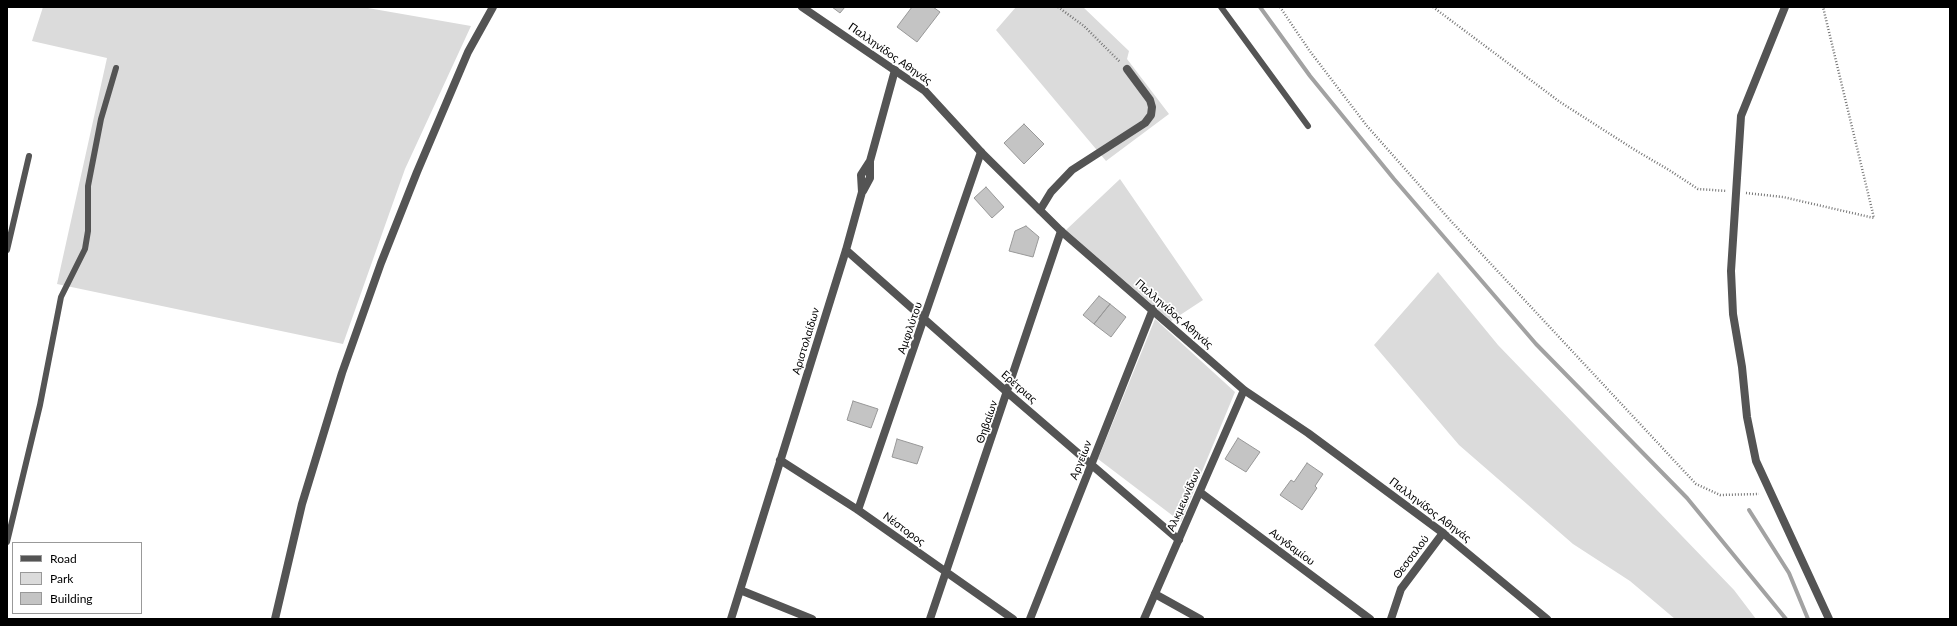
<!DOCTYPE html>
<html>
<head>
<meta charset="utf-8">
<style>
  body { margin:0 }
  #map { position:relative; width:1957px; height:626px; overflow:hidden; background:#fff; font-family:Lato,sans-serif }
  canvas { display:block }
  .frame { position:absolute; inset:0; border:8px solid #000; pointer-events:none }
  .legend { position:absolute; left:12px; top:542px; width:130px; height:72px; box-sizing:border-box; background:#fff; border:1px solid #999; margin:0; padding:5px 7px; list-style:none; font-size:12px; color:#000 }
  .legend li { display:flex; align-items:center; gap:8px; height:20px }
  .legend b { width:20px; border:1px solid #999 }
</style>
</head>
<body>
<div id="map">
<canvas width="1957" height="626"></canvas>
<div class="frame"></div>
<ul class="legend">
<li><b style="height:5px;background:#545454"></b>Road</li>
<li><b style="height:11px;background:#dbdbdb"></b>Park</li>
<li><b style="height:11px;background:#c4c4c4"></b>Building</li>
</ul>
</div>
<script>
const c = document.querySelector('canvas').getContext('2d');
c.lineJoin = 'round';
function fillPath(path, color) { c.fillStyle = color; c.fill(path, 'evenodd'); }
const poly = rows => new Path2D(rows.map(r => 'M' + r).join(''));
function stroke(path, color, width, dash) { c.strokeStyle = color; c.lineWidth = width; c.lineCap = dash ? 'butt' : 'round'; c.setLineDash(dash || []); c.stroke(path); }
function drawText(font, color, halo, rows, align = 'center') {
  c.font = font + ' Lato,sans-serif'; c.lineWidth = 3.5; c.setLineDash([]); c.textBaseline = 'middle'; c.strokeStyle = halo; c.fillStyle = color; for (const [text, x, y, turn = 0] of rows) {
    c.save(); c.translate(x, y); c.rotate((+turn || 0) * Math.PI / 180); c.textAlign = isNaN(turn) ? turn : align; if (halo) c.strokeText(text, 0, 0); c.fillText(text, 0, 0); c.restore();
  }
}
fillPath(poly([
  [43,7,362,7,471,26,405,169,343,344,57,284,107,58,32,41],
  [1016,7,1083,7,1129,51,1127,59,1169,114,1106,161,996,30],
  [1120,179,1203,300,1171,321,1066,230],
  [1438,272,1498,345,1734,590,1756,619,1675,619,1630,581,1573,544,1459,445,1374,345],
  [1155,319,1235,392,1181,522,1098,459]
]), '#dbdbdb');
stroke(poly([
  [1260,7,1310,76,1394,179,1536,344,1687,498,1786,619],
  [1749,510,1789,573,1808,619]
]), '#a2a2a2', 4);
const building = poly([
  [832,7,845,7,840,13,832,7],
  [912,7,933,7,940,12,917,42,897,27,912,7],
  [1024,124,1044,144,1024,164,1004,143,1024,124],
  [986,187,1004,207,992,218,974,198,986,187],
  [1026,226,1039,237,1033,257,1009,251,1015,231,1026,226],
  [1099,296,1110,304,1094,324,1083,315,1099,296],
  [1110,304,1126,317,1111,337,1094,324,1110,304],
  [853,401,878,409,871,428,847,420,853,401],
  [1238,438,1260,452,1246,472,1225,459,1238,438],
  [897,439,923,447,917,464,892,457,897,439],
  [1307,463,1323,474,1315,486,1317,488,1302,510,1280,495,1291,480,1294,482,1307,463]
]);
fillPath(building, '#c4c4c4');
stroke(building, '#989898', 1);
stroke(poly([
  [1058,7,1084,26,1120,62],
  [1280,7,1309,50,1367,126,1450,220,1696,484,1720,495,1759,494],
  [1433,7,1560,102,1635,150,1669,170,1698,189,1727,191],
  [1746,193,1783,197,1874,218,1823,7]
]), '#767676', 2.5, [1, 2]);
stroke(poly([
  [1221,7,1308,126],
  [7,250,29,156],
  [7,542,40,405,61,297,85,249,88,231,88,186,101,119,116,68]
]), '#545454', 6);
stroke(poly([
  [1785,7,1741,116,1731,271,1733,314,1742,367,1747,417,1756,461,1829,619],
  [863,191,870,178,870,162],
  [1040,210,1051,192,1072,170,1145,123,1151,115,1152,107,1150,100,1127,69],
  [846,250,1008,393,1179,540],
  [780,460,858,510,1013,619],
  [1201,493,1370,619],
  [858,510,981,152],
  [740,590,812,619],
  [1155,594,1200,619],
  [275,619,302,504,342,373,381,263,417,172,468,52,493,7],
  [731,619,846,250,862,192,861,175,870,161,895,70],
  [930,619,1061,231],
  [1030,619,1153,309],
  [1391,619,1401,589,1443,533]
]), '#545454', 8);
stroke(poly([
  [802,7,925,91,981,152,1061,231,1244,390,1308,433,1443,533,1547,619],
  [1144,619,1244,390]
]), '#545454', 8);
drawText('11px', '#000', '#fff', [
  ["Παλληνίδος Αθηνάς",890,54,35],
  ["Παλληνίδος Αθηνάς",1174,314,41],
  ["Αμφιλύτου",910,328,-71],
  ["Αριστολαίδων",806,341,-73],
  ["Ερέτριας",1019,387,41],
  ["Θηβαίων",987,422,-71],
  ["Αργείων",1081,460,-68],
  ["Αλκμεωνίδων",1184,500,-66],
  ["Παλληνίδος Αθηνάς",1430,510,37],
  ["Νέστορος",904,529,36],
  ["Αυγδαμίου",1292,547,37],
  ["Θεσσαλού",1411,557,-53]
]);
</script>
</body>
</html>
